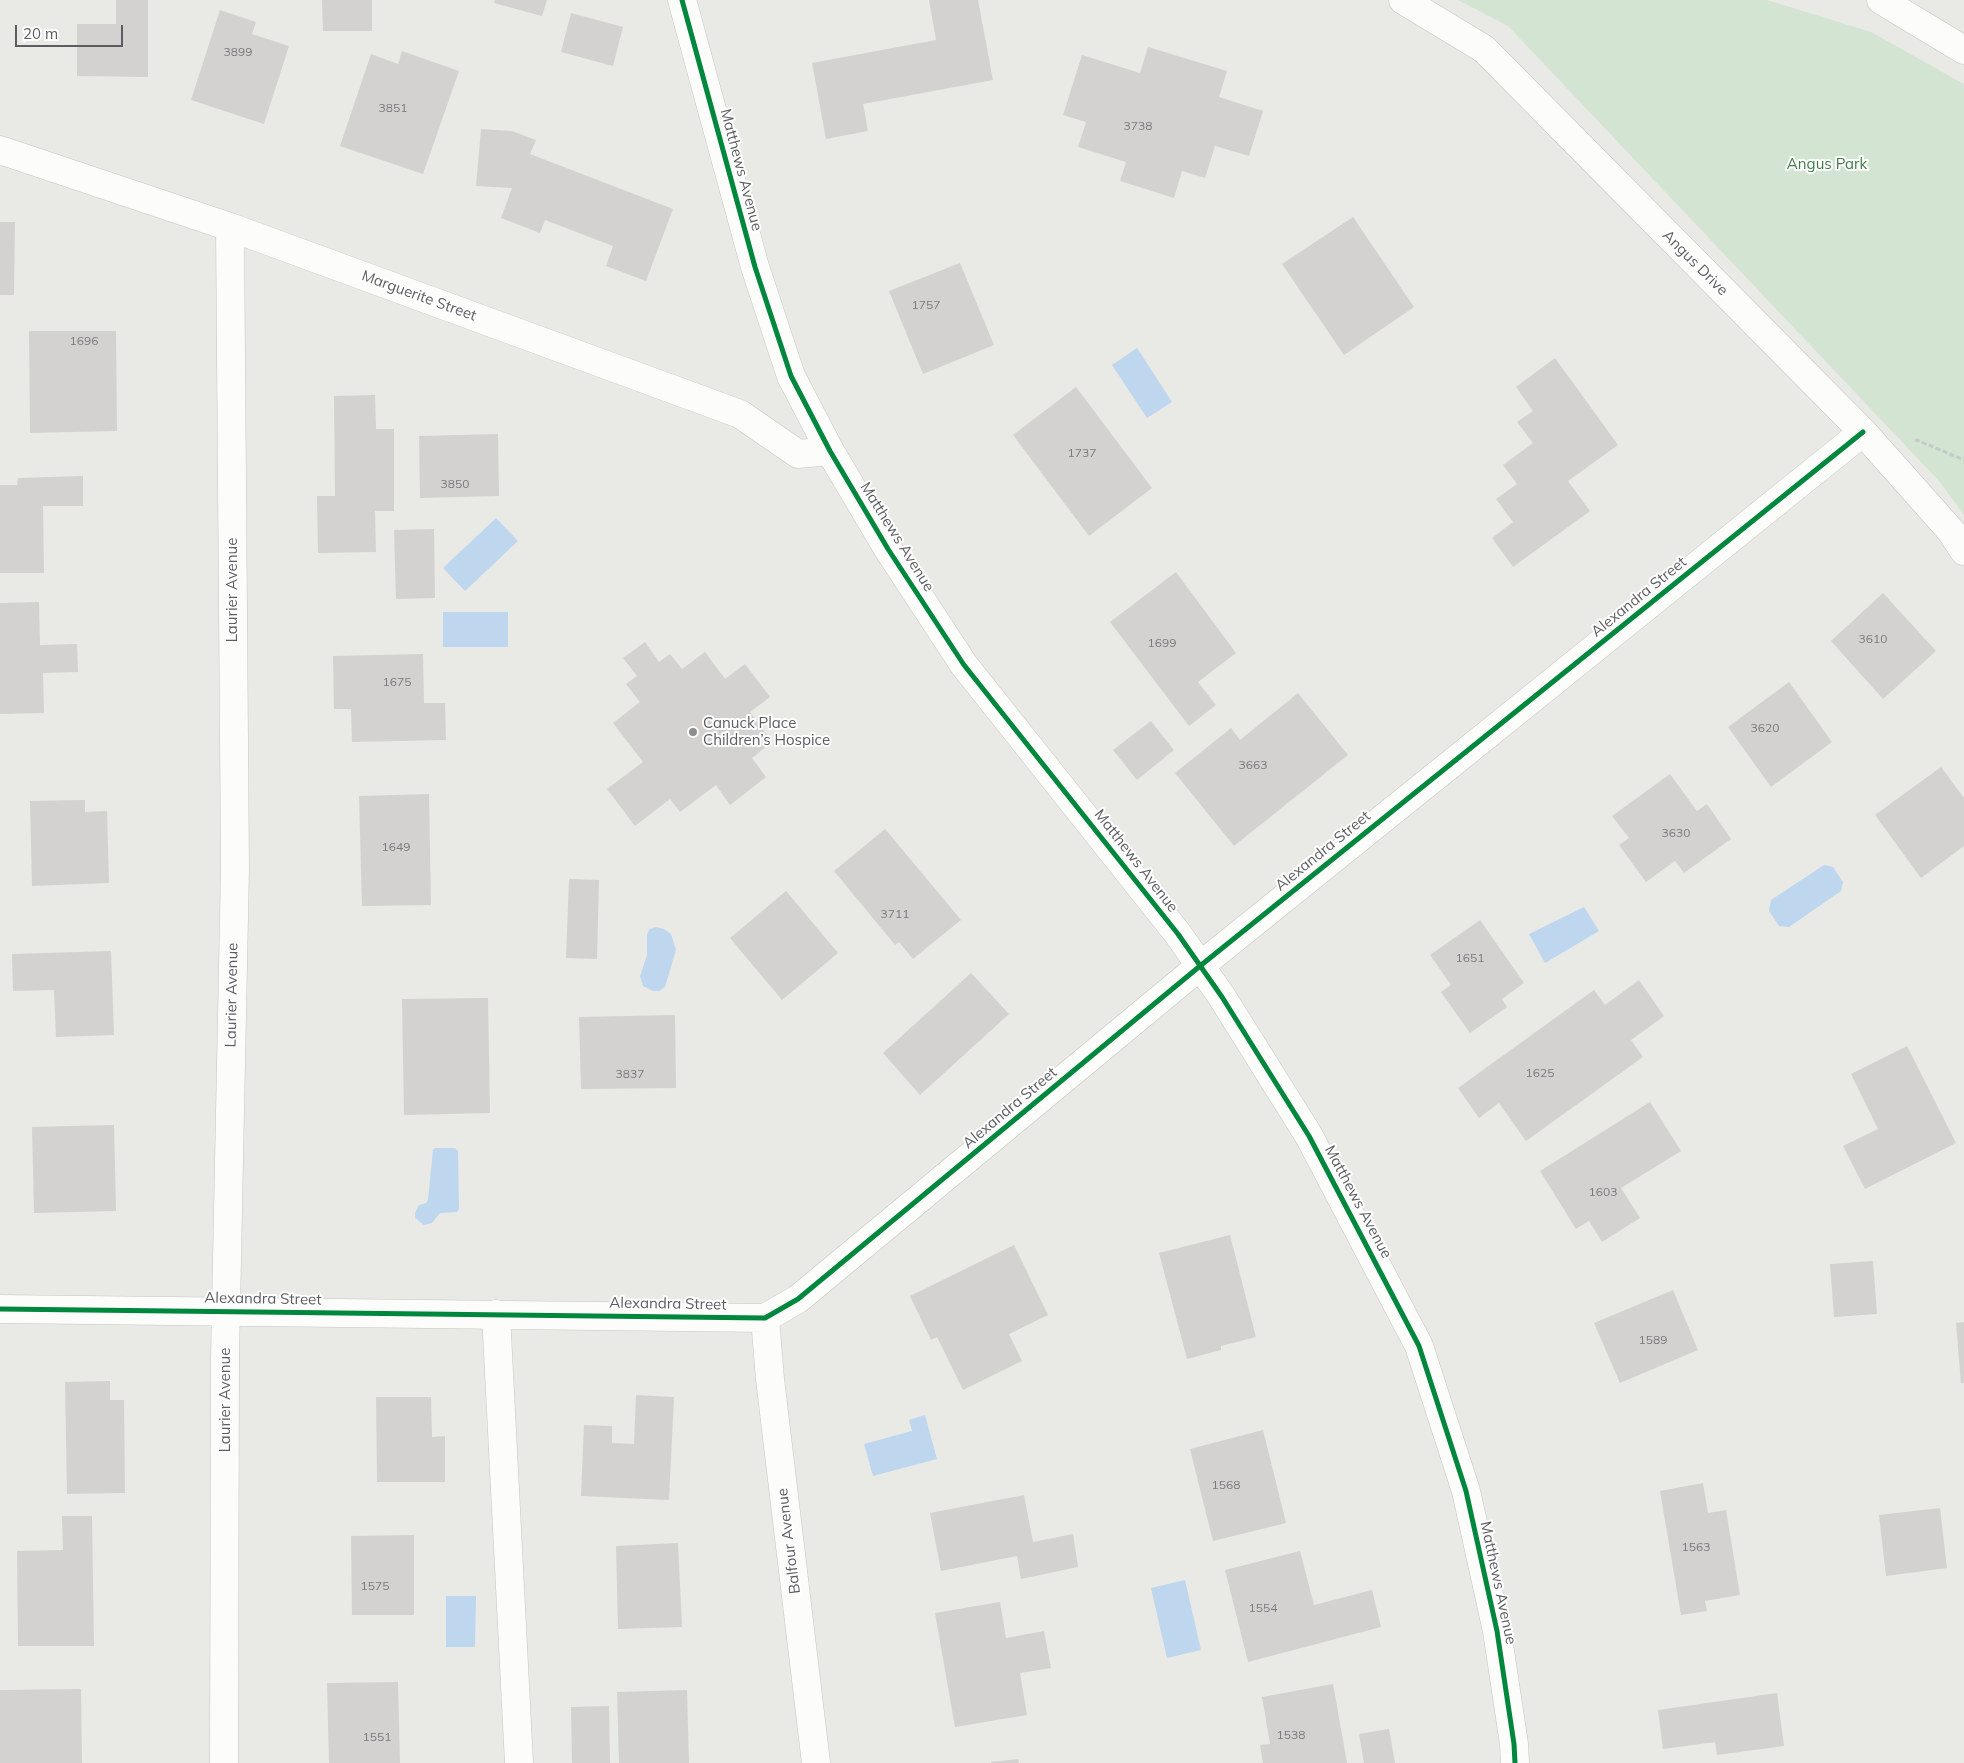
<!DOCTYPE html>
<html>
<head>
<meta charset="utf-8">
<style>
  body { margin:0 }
  #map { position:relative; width:1964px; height:1763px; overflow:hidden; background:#e9e9e5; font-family:Mulish,sans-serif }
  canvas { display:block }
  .scale { position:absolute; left:15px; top:25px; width:108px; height:22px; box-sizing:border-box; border:2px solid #5b5d61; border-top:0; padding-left:6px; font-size:15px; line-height:18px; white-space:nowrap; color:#5b5d61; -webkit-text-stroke:4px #fff; paint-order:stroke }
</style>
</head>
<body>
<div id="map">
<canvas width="1964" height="1763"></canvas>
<div class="scale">20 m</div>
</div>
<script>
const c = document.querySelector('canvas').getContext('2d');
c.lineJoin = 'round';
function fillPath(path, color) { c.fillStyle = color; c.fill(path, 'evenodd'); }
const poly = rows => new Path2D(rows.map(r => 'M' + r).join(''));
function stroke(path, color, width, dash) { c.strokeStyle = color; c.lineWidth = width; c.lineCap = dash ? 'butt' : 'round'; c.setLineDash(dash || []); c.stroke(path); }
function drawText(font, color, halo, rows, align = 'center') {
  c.font = font + ' Mulish,sans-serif'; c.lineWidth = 4; c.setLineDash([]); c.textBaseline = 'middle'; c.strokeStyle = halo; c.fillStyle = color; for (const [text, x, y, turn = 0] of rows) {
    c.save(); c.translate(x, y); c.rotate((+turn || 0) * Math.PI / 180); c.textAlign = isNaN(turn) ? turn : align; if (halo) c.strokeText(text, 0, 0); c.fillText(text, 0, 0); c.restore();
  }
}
fillPath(poly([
  [1458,0,1767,0,1871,32,1964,84,1964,515,1940,482,1508,26]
]), '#d4e4d3');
fillPath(poly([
  [1137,348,1172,402,1147,418,1112,365],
  [496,518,518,541,465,591,443,568],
  [443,612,508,612,508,647,443,647],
  [1824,865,1833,867,1843,882,1841,891,1789,927,1779,926,1769,911,1771,900],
  [1584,907,1599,931,1545,963,1529,934],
  [656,927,664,929,671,934,676,950,665,987,659,991,653,991,643,986,640,976,647,955,647,934,650,929],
  [435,1148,455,1148,458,1151,459,1209,457,1212,440,1213,432,1223,424,1225,415,1218,415,1213,419,1205,426,1203,428,1200,433,1150],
  [925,1415,937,1459,873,1476,864,1444,912,1431,909,1420],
  [1185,1580,1201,1650,1167,1658,1151,1588],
  [446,1596,476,1596,475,1647,446,1647]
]), '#bed7ef');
fillPath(poly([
  [116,0,148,0,148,77,77,76,77,24,116,24],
  [322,0,372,0,372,31,323,31],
  [495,0,547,0,542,16,494,3],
  [929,0,978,0,993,80,863,104,868,131,826,139,812,63,936,40],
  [220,10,256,22,252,34,289,46,264,124,191,100],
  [571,13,623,27,613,66,561,52],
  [1148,47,1227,71,1219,97,1263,111,1249,156,1215,146,1205,178,1182,171,1174,198,1120,181,1126,162,1078,147,1086,122,1063,115,1082,55,1140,73],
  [402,51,459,71,423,174,340,146,371,54,398,64],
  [481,129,512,131,536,140,530,154,673,209,646,281,606,266,613,246,545,220,540,233,501,218,512,188,476,186],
  [1353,217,1414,307,1344,355,1282,264],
  [0,222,15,222,14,295,0,295],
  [960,263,994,345,923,374,889,291],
  [29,331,116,331,117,431,30,433],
  [1555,358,1618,445,1568,481,1590,511,1513,567,1492,538,1513,522,1496,499,1517,484,1503,465,1533,443,1517,422,1533,411,1516,387],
  [1076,387,1152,488,1089,536,1013,435],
  [375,395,376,429,394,429,394,511,375,511,376,552,318,553,317,496,335,496,334,396],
  [498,434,499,496,420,498,419,436],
  [83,476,83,506,43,506,44,573,0,573,0,485,17,485,18,478],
  [434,529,435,598,396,599,394,530],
  [1176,572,1236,653,1198,682,1216,705,1189,726,1110,622],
  [1883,593,1936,651,1883,699,1831,641],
  [39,602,40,645,77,644,78,672,43,673,44,713,0,714,0,603],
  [645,642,659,662,670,654,682,669,705,652,725,679,745,664,770,697,750,712,772,742,752,758,766,777,730,805,716,785,680,812,670,799,635,826,607,789,643,762,613,723,640,702,626,684,637,676,623,658],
  [423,654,424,703,445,703,446,740,352,742,351,709,334,709,333,656],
  [1789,682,1832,742,1771,787,1728,727],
  [1298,693,1348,755,1234,846,1175,773,1231,728,1240,740],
  [1151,721,1174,750,1137,780,1113,750],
  [1941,767,1964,798,1964,846,1921,878,1875,815],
  [1670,774,1697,811,1707,804,1731,839,1684,873,1675,861,1646,882,1619,845,1629,838,1612,816],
  [429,794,431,905,362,906,359,796],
  [85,800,85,812,107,811,109,883,32,886,30,801],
  [885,829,961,920,913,959,899,942,895,945,834,871],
  [569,879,599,880,597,959,566,958],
  [786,891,838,953,782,1000,730,938],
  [1480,920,1524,983,1502,999,1507,1007,1470,1033,1441,992,1451,985,1430,955],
  [111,951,114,1035,56,1037,54,990,13,991,12,954],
  [971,973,1009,1014,920,1095,883,1053],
  [1639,980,1664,1016,1631,1040,1643,1057,1526,1141,1499,1103,1479,1118,1458,1088,1594,990,1605,1005],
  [488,998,490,1113,404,1115,402,999],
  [675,1015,676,1088,581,1089,579,1017],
  [1907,1046,1956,1143,1865,1189,1843,1146,1878,1129,1851,1074],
  [1650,1102,1681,1151,1621,1188,1640,1218,1602,1242,1589,1221,1576,1229,1540,1171],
  [114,1125,116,1211,34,1213,32,1127],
  [1230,1235,1256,1337,1221,1346,1221,1350,1187,1359,1159,1253],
  [1014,1245,1048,1315,1009,1334,1022,1361,963,1390,937,1337,931,1340,910,1296],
  [1873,1261,1877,1314,1834,1317,1830,1264],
  [1673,1290,1698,1350,1620,1383,1594,1323],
  [1964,1322,1964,1383,1961,1383,1956,1323],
  [110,1381,110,1400,124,1400,125,1493,67,1494,65,1382],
  [636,1395,674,1397,669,1500,581,1496,584,1425,612,1426,612,1443,634,1444],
  [376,1397,431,1397,432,1437,445,1436,445,1482,377,1482],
  [1263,1430,1286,1523,1213,1541,1190,1449],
  [1703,1483,1708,1513,1726,1510,1740,1595,1705,1601,1707,1611,1681,1615,1660,1491],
  [1024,1495,1033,1542,1073,1534,1078,1567,1021,1579,1017,1556,941,1571,930,1513],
  [1940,1508,1947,1568,1886,1576,1879,1515],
  [62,1516,92,1516,94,1646,18,1646,17,1551,63,1550],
  [414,1535,414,1615,352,1615,351,1536],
  [678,1543,682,1627,618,1629,616,1546],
  [1300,1551,1314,1605,1372,1590,1381,1627,1248,1662,1225,1570],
  [1000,1602,1006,1638,1044,1631,1051,1668,1020,1673,1027,1715,955,1727,935,1613],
  [398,1682,400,1763,329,1763,327,1683],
  [1333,1684,1347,1763,1263,1763,1260,1745,1270,1744,1262,1697],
  [81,1689,82,1763,0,1763,0,1690],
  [687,1690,689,1763,619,1763,617,1692],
  [1777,1693,1784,1746,1717,1755,1715,1742,1663,1749,1658,1710],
  [609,1706,610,1763,572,1763,571,1707],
  [1389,1729,1395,1763,1364,1763,1359,1734],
  [1018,1759,1019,1763,991,1763,991,1762]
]), '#d3d2d0');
const minor = poly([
  [682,0,755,267,791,376,830,451,888,549,964,665,1178,934,1222,997,1309,1136,1419,1346,1466,1491,1497,1631,1514,1744,1515,1763],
  [1403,0,1484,49,1863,432,1951,531,1964,551],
  [1881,0,1964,50],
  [0,150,230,227,740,414,798,454,830,451],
  [0,1309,765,1318,798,1299,1200,966,1863,432],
  [496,1314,519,1763],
  [765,1318,770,1379,816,1763],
  [224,1763,225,1357,235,868,230,227]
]);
stroke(minor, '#c5c5c5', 29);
stroke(poly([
  [1915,441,1917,440,1964,460]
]), '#c5c9c7', 3, [5, 2.5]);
stroke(minor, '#fcfcfb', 28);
stroke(poly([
  [682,0,755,267,791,376,830,451,888,549,964,665,1178,934,1222,997,1309,1136,1419,1346,1466,1491,1497,1631,1514,1744,1515,1763],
  [0,1309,765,1318,798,1299,1200,966,1863,432]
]), '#00873e', 5);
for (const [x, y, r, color] of [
  [693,732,5,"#8d8e8f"]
]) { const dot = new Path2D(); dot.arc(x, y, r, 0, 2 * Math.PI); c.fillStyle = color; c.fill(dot); stroke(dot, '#fff', 2); }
drawText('12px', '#7a7b7d', null, [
  ["3899",238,52],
  ["3851",393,108],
  ["3738",1138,126],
  ["1757",926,305],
  ["1696",84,341],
  ["1737",1082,453],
  ["3850",455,484],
  ["3610",1873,639],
  ["1699",1162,643],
  ["1675",397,682],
  ["3620",1765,728],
  ["3663",1253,765],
  ["3630",1676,833],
  ["1649",396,847],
  ["3711",895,914],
  ["1651",1470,958],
  ["1625",1540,1073],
  ["3837",630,1074],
  ["1603",1603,1192],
  ["1589",1653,1340],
  ["1568",1226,1485],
  ["1563",1696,1547],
  ["1575",375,1586],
  ["1554",1263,1608],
  ["1538",1291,1735],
  ["1551",377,1737]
]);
drawText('15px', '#3f7c45', '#fff', [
  ["Angus Park",1827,164]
]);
drawText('15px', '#5b5d61', '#fff', [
  ["Matthews Avenue",741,170,75],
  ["Angus Drive",1695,263,45],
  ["Marguerite Street",419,296,20],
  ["Matthews Avenue",897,537,58],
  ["Laurier Avenue",232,590,-90],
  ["Alexandra Street",1639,597,-39],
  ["Alexandra Street",1323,851,-39],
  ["Matthews Avenue",1136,861,52],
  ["Laurier Avenue",232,995,-89],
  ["Alexandra Street",1010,1108,-40],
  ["Matthews Avenue",1358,1202,62],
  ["Alexandra Street",263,1299,1],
  ["Alexandra Street",668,1304,1],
  ["Laurier Avenue",225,1400,-90],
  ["Balfour Avenue",789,1541,-97],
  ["Matthews Avenue",1498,1583,78]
]);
drawText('15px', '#5b5d61', '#fff', [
  ["Canuck Place",703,723],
  ["Children’s Hospice",703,740]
], 'left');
</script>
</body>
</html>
